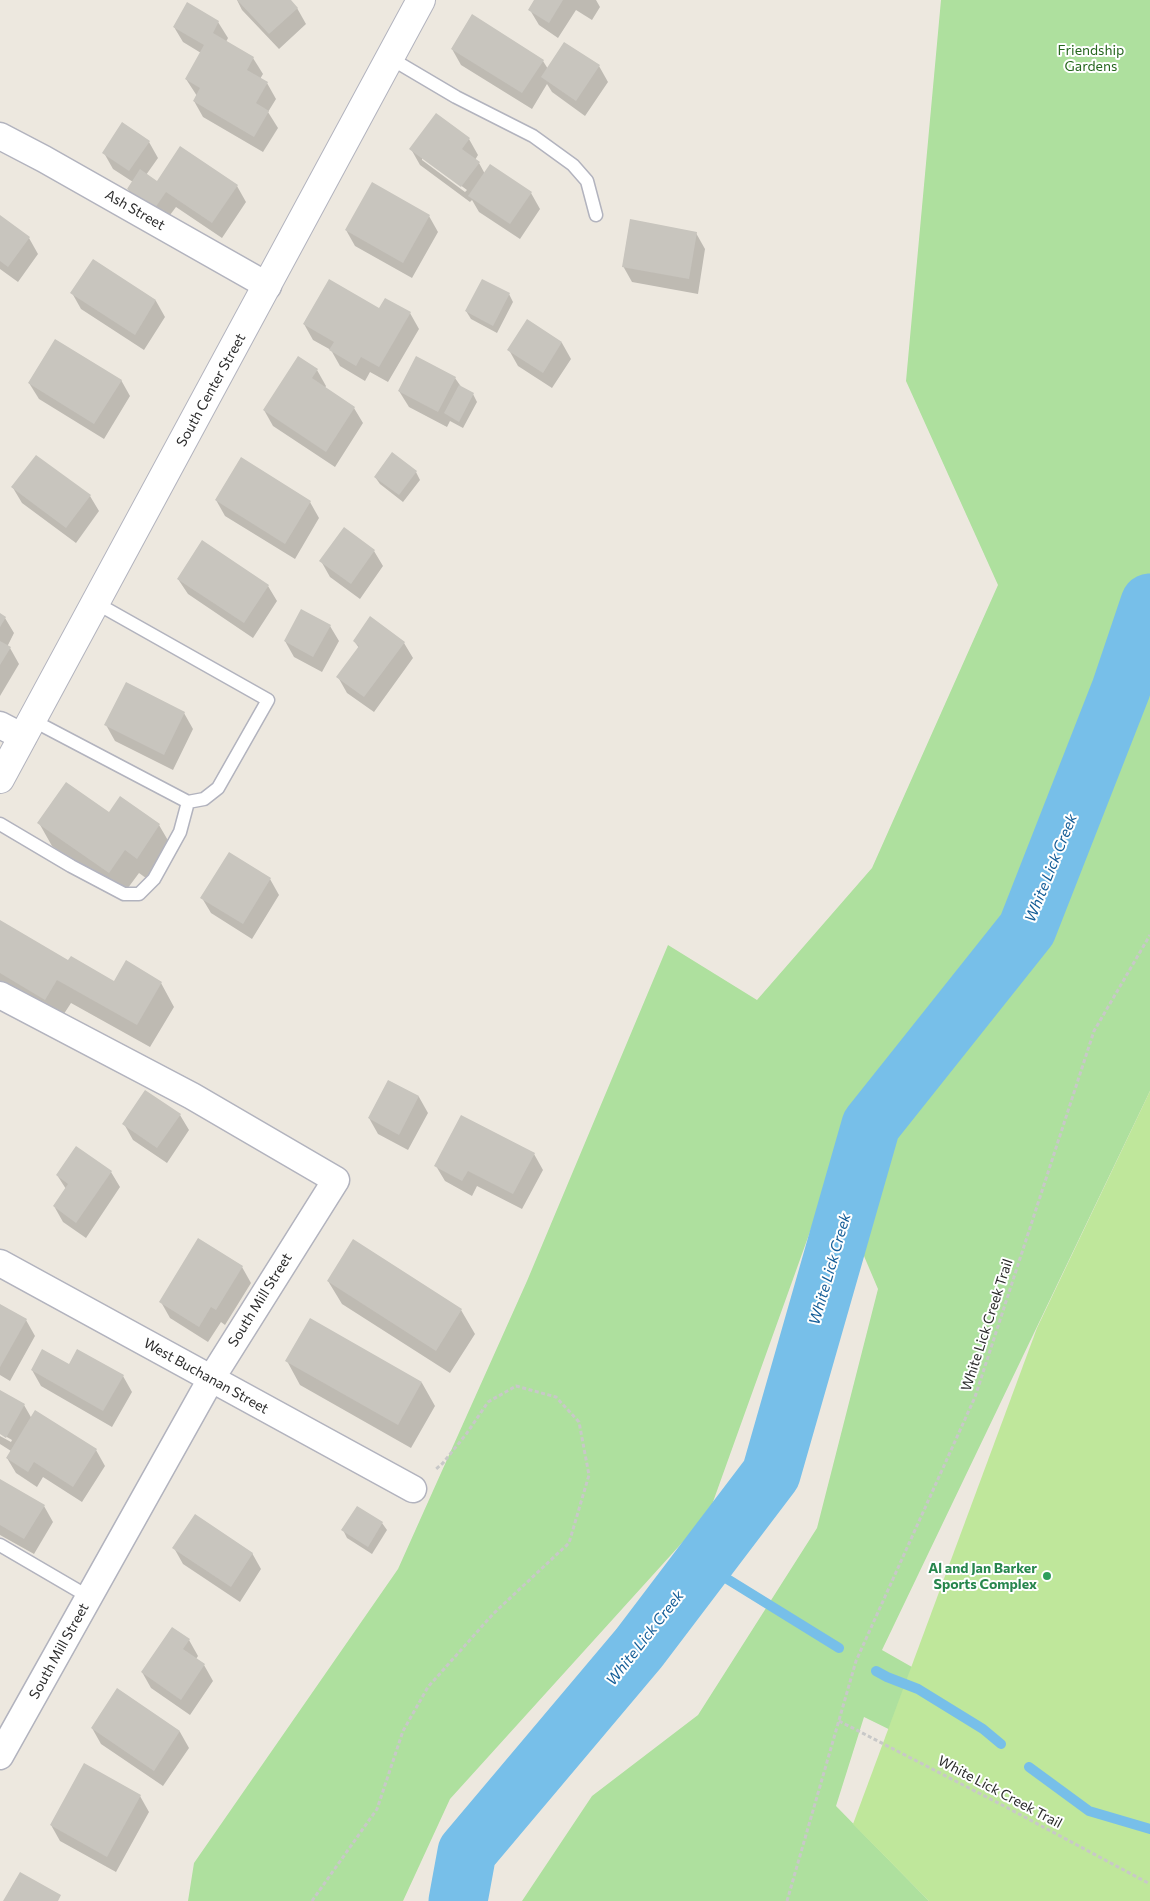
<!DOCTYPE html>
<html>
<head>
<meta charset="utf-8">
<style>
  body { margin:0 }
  canvas { display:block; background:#ede8df }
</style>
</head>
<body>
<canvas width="1150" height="1901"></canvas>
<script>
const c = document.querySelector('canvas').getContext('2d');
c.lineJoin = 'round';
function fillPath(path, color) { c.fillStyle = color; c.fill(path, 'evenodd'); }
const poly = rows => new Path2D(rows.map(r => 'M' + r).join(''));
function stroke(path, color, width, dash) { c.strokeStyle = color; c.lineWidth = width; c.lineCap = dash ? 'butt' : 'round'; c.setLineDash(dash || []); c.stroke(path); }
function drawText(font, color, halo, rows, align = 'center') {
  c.font = font + ' Commissioner,sans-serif'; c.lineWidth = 4; c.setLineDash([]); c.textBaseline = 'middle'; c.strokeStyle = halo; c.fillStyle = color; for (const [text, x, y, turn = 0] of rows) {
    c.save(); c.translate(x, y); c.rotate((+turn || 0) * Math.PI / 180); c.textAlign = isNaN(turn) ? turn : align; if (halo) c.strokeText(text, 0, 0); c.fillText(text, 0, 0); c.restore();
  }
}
fillPath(poly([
  [941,0,1150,0,1150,1091,882,1650,1000,1717,966,1767,864,1717,836,1806,929,1901,522,1901,592,1796,698,1715,817,1528,878,1289,830,1176,709,1513,450,1799,403,1901,188,1901,194,1863,398,1569,527,1281,668,945,757,1000,872,868,998,585,906,381]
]), '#aee09e');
fillPath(poly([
  [1150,1091,1150,1901,929,1901,853,1824,1037,1328]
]), '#bfe79b');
fillPath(poly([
  [237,0,289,0,297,8,306,24,279,49,242,10],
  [536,0,596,0,600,7,592,20,576,10,558,38,539,25,530,10],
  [187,4,218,22,228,38,226,42,253,58,263,74,260,79,267,83,276,99,268,112,278,128,263,152,203,117,194,101,197,96,186,79,201,53,183,42,174,27],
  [452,49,543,61,548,69,599,66,608,82,585,116,552,92,547,84,532,109,461,65],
  [469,139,478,155,475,160,479,163,485,174,491,166,531,193,540,209,520,239,479,212,472,200,470,202,420,165,411,149],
  [422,157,467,190,465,192,422,160],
  [149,142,158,158,146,175,157,183,181,148,237,186,246,202,222,238,176,207,164,223,138,205,128,189,133,182,113,169,104,153],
  [429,216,438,232,412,278,355,246,346,230],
  [0,217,29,238,38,254,18,282,0,269],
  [696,233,705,249,698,294,632,282,623,266],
  [93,261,156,301,165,317,144,350,81,309,72,293],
  [509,294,513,302,497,333,471,319,466,311],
  [380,310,410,313,419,329,388,382,370,372,365,381,340,366,331,350,313,340,304,324],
  [527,321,562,343,571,359,552,388,518,366,509,350],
  [317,370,326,386,325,388,354,408,363,423,335,467,273,426,264,410],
  [455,378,462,388,473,394,477,402,463,428,450,421,447,427,409,407,399,391],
  [121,380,130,396,104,439,39,399,29,383],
  [416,472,420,480,403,502,380,484,375,477],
  [13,488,90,496,99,511,76,543,22,503],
  [216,500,310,502,319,518,295,559,225,516],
  [374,551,383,566,360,599,330,577,321,561],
  [178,579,268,586,277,601,253,638,188,594],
  [0,615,5,618,14,633,7,647,10,648,19,664,0,696],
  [330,626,339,641,322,672,294,657,285,641],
  [354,641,404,643,413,658,374,712,347,693,338,677,359,648],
  [184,713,193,729,173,770,115,741,106,725],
  [120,798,159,825,173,849,150,881,139,873,122,896,52,846,39,823,110,813],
  [270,879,279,895,252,939,211,913,202,898],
  [0,921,69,962,114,983,161,983,174,1007,150,1047,71,1003,58,1023,0,987],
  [389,1081,419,1097,428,1113,408,1150,378,1134,369,1118],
  [180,1115,189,1130,167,1163,133,1140,124,1124],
  [534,1154,543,1170,522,1209,477,1186,472,1196,445,1181,436,1166],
  [111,1172,120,1187,86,1238,63,1222,54,1206,66,1189,57,1175],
  [242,1267,251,1283,225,1325,221,1322,208,1342,170,1318,161,1302],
  [328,1281,461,1310,475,1334,450,1373,342,1304],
  [0,1305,26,1320,35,1336,10,1381,0,1375],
  [287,1361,422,1383,435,1406,411,1448,300,1385],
  [69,1366,123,1376,132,1392,112,1427,41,1386,32,1370],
  [0,1391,24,1405,32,1419,96,1450,105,1466,82,1502,43,1477,37,1487,16,1473,7,1458,11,1451,0,1444,0,1436,11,1442,12,1440,0,1433],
  [0,1480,44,1506,53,1522,34,1554,0,1535],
  [382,1523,387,1530,372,1554,347,1538,343,1530],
  [174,1548,252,1553,261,1569,240,1602,183,1564],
  [189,1640,198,1656,196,1659,204,1665,213,1681,190,1715,151,1688,142,1672],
  [117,1690,180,1732,189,1748,163,1786,101,1744,92,1728],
  [140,1796,149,1812,116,1872,60,1841,51,1825]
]), '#0003');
stroke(poly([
  [703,1564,839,1648],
  [876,1671,887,1677,918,1689,983,1729,1001,1744],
  [1029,1767,1089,1811,1150,1829]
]), '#77bfe9', 10);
stroke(poly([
  [458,1901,467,1852,639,1648,771,1474,871,1125,1027,929,1121,689,1150,603]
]), '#77bfe9', 59);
fillPath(poly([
  [237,0,291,0,298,8,269,34],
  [534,0,563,0,549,23,528,10],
  [187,2,219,21,213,33,254,57,247,70,268,82,256,103,269,111,254,137,193,101,200,88,185,79,204,45,173,27],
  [472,14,544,60,522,93,451,49],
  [564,42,600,65,576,101,541,77],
  [436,113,470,138,462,149,480,162,461,187,409,149],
  [122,122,150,141,129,171,102,153],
  [180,146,238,185,212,223,166,192,155,208,127,189,140,169,157,181],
  [490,164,532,192,510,224,468,196],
  [372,182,430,215,403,263,345,230],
  [0,215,30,237,8,267,0,261],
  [630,219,697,232,689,279,622,267],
  [93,259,156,300,135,335,70,293],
  [329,279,379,308,385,298,411,312,379,367,361,357,356,366,329,350,334,342,303,324],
  [482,279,510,293,493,326,465,311],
  [527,319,562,342,543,373,507,350],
  [55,339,122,380,94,424,28,383],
  [298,356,318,369,312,378,355,407,326,452,263,410],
  [416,356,456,377,438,412,398,391],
  [459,385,474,393,459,422,444,413],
  [392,452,417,471,399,495,374,477],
  [36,455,91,495,66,528,11,487],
  [241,457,311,501,285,544,215,500],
  [344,527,375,550,351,584,319,561],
  [202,540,269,585,244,623,177,579],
  [301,609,331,625,313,657,284,641],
  [0,613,6,617,0,627],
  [370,616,405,642,364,697,336,677,359,646,353,641],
  [0,641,11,647,0,665],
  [126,682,185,712,164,755,104,725],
  [66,782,109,812,120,796,160,824,137,859,125,850,109,873,37,823],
  [229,852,271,878,243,924,200,898],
  [0,920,68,960,71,956,114,981,126,960,162,982,137,1025,57,980,45,1000,0,973],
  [388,1080,419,1096,399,1135,368,1118],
  [145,1090,181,1114,157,1148,122,1124],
  [461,1115,535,1153,513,1194,468,1171,462,1181,434,1166],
  [76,1146,112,1171,76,1223,53,1206,68,1184,56,1175],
  [198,1238,243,1266,216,1310,211,1307,199,1327,159,1302],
  [353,1239,462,1309,436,1351,327,1281],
  [0,1304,27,1319,0,1367],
  [310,1318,422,1382,398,1425,285,1361],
  [42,1349,69,1364,77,1349,124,1375,103,1411,31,1370],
  [0,1390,25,1404,6,1438,0,1434],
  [35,1410,97,1449,73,1487,34,1462,28,1472,6,1458],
  [0,1479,45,1505,24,1539,0,1525],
  [357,1506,383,1522,368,1547,341,1530],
  [195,1514,253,1553,231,1587,172,1548],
  [172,1627,190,1639,183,1649,205,1664,181,1700,141,1672],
  [117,1688,180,1731,154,1771,91,1728],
  [84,1763,141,1795,107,1857,50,1825],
  [20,1872,61,1895,58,1901,3,1901]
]), '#c8c5be');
const service = poly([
  [390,58,456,97,533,136,573,165,587,181,596,215],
  [32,720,188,802,204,799,218,788,268,700,96,603],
  [0,824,71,866,124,894,139,894,154,879,180,832,188,802],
  [0,1545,89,1597]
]);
const minor = poly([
  [0,136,44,159,268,286],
  [0,725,23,737],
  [0,995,192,1096,336,1180,211,1379,0,1756],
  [0,1263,413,1489]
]);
const secondary = poly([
  [0,779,421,0]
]);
stroke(service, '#b2b3be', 15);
stroke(minor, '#b2b3be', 29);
stroke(secondary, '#b2b3be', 30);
stroke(poly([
  [839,1721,1004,1806,1150,1884],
  [312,1901,377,1809,403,1731,428,1687,493,1614,569,1543,589,1475,579,1422,556,1397,516,1386,488,1402,467,1433,443,1463,436,1469],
  [787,1901,856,1661,975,1397,1094,1031,1150,935]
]), '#c8c8c8', 3, [4, 2.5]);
stroke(service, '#fff', 12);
stroke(minor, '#fff', 26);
stroke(secondary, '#fff', 28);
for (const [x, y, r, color] of [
  [1047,1576,5,"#2e9e5b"]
]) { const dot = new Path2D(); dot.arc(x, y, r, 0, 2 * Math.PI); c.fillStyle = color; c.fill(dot); stroke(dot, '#fff', 2); }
drawText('14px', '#26661e', '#fff', [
  ["Friendship",1091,50],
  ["Gardens",1091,66]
]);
drawText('14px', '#2c2c2c', '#fff', [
  ["Ash Street",135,210,30],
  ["South Center Street",211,390,-61],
  ["South Mill Street",260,1300,-58],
  ["White Lick Creek Trail",987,1325,-72],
  ["West Buchanan Street",206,1376,29],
  ["South Mill Street",59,1651,-61],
  ["White Lick Creek Trail",1000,1792,28]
]);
drawText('bold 14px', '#27864d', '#fff', [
  ["Al and Jan Barker",1037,1568],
  ["Sports Complex",1037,1584]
], 'right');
drawText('italic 15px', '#145d97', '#fff', [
  ["White Lick Creek",1051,868,-68],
  ["White Lick Creek",830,1269,-74],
  ["White Lick Creek",645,1638,-52]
]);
</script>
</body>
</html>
